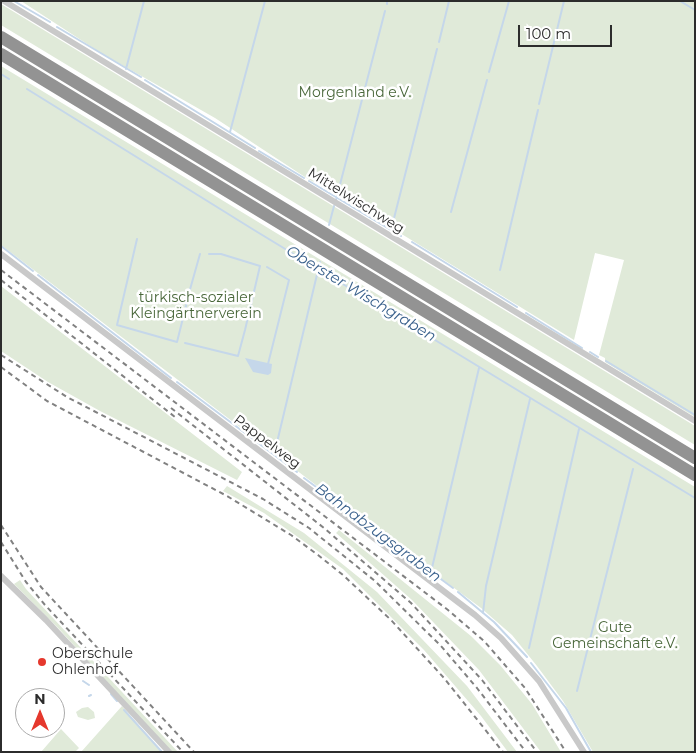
<!DOCTYPE html>
<html>
<head>
<meta charset="utf-8">
<style>
  body { margin:0 }
  #map { position:relative; width:696px; height:753px; overflow:hidden; background:#fff; font-family:Montserrat,sans-serif }
  canvas { display:block }
  .frame { position:absolute; inset:0; border:2px solid #2c2c2c; pointer-events:none }
  .north { position:absolute; left:15px; top:688px; width:50px; height:50px; box-sizing:border-box; background:#fff; border:1px solid #ababab; border-radius:50%; rotate:0deg; font-size:14px; font-weight:700; line-height:20px; text-align:center; color:#2c2c2c }
  .north::after { content:''; display:block; margin:auto; width:18px; height:22px; background:#e5382d; clip-path:polygon(50% 0,100% 100%,50% 72%,0 100%) }
  .scale { position:absolute; left:518px; top:25px; width:94px; height:22px; box-sizing:border-box; border:2px solid #2c2c2c; border-top:0; padding-left:6px; font-size:15px; line-height:18px; white-space:nowrap; color:#2c2c2c; -webkit-text-stroke:4px #fff; paint-order:stroke }
</style>
</head>
<body>
<div id="map">
<canvas width="696" height="753"></canvas>
<div class="frame"></div>
<div class="north">N</div>
<div class="scale">100 m</div>
</div>
<script>
const c = document.querySelector('canvas').getContext('2d');
c.lineJoin = 'round';
function fillPath(path, color) { c.fillStyle = color; c.fill(path, 'evenodd'); }
const poly = rows => new Path2D(rows.map(r => 'M' + r).join(''));
function stroke(path, color, width, dash) { c.strokeStyle = color; c.lineWidth = width; c.lineCap = dash ? 'butt' : 'round'; c.setLineDash(dash || []); c.stroke(path); }
function drawText(font, color, halo, rows, align = 'center') {
  c.font = font + ' Montserrat,sans-serif'; c.lineWidth = 5; c.setLineDash([]); c.textBaseline = 'middle'; c.strokeStyle = halo; c.fillStyle = color; for (const [text, x, y, turn = 0] of rows) {
    c.save(); c.translate(x, y); c.rotate((+turn || 0) * Math.PI / 180); c.textAlign = isNaN(turn) ? turn : align; if (halo) c.strokeText(text, 0, 0); c.fillText(text, 0, 0); c.restore();
  }
}
fillPath(poly([
  [21,1,695,1,695,417,605,362,605,358,599,355,624,260,595,253,574,340,343,198,308,179,215,118,101,53],
  [1,4,695,426,695,445,1,25],
  [1,66,695,487,695,752,593,752,563,701,537,666,512,635,481,608,325,492,1,245],
  [1,286,242,472,237,480,100,411,48,382,1,351],
  [227,486,304,533,377,592,467,686,517,752,508,752,481,716,424,650,343,569,264,513,223,491],
  [339,530,471,636,500,665,532,704,561,752,541,752,479,670,412,600,336,533],
  [20,580,26,589,178,752,171,752,59,629,14,584],
  [122,706,162,752,81,752],
  [88,707,94,712,95,718,88,720,78,717,76,712,82,708],
  [61,729,79,748,75,752,41,752]
]), '#e0ead9');
fillPath(poly([
  [245,358,272,364,271,373,268,375,253,372]
]), '#c5d7ea');
stroke(poly([
  [14,1,50,22],
  [680,1,695,10],
  [387,4,387,1],
  [57,27,141,77],
  [439,42,449,1],
  [126,69,144,1],
  [489,72,509,1],
  [1,74,9,79],
  [145,80,255,148],
  [27,89,254,230,695,498],
  [539,104,564,1],
  [230,132,265,1],
  [259,151,304,178],
  [309,181,401,236],
  [336,200,385,11],
  [451,212,487,80],
  [329,225,334,206],
  [391,230,437,49],
  [137,239,117,325,177,342,187,302],
  [412,242,517,307],
  [1,246,33,271],
  [267,267,289,280,268,364],
  [500,270,538,110],
  [38,275,171,378],
  [189,293,200,254],
  [526,313,582,348],
  [185,343,238,356,245,330,260,266,221,254,209,254],
  [590,352,598,357],
  [606,361,695,415],
  [177,382,297,472],
  [274,455,320,262],
  [304,478,453,588],
  [431,572,479,368],
  [458,592,494,622,527,657],
  [483,613,486,586,530,399],
  [529,648,579,429],
  [531,663,566,708,591,752],
  [83,681,89,685],
  [577,691,633,469],
  [111,694,117,701],
  [89,696,91,695],
  [124,710,162,752]
]), '#c5d7ea', 2);
stroke(poly([
  [4,1,695,421],
  [1,254,475,615,501,638,539,681,584,752],
  [1,576,46,620,169,752]
]), '#c9c9c9', 6);
stroke(poly([
  [1,37,695,458],
  [1,54,695,475]
]), '#939393', 12);
stroke(poly([
  [1,270,448,610,484,641,525,688,566,752],
  [1,280,175,417],
  [1,355,67,397,263,499,309,528,375,581,441,646,477,688,526,752],
  [1,367,47,401,227,496,291,535,318,555,343,575,391,620,444,678,503,752],
  [171,408,324,528,411,603,482,680,537,752],
  [1,525,41,587,194,752],
  [1,542,26,582,45,605,183,752]
]), '#818181', 2, [5, 4]);
for (const [x, y, r, color] of [
  [42,662,5,"#e5382d"]
]) { const dot = new Path2D(); dot.arc(x, y, r, 0, 2 * Math.PI); c.fillStyle = color; c.fill(dot); stroke(dot, '#fff', 2); }
drawText('14px', '#49673a', '#fff', [
  ["Morgenland e.V.",355,93],
  ["türkisch-sozialer",196,298],
  ["Kleingärtnerverein",196,314],
  ["Gute",615,628],
  ["Gemeinschaft e.V.",615,644]
]);
drawText('14px', '#2c2c2c', '#fff', [
  ["Mittelwischweg",356,201,32],
  ["Pappelweg",267,442,37]
]);
drawText('14px', '#2c2c2c', '#fff', [
  ["Oberschule",52,654],
  ["Ohlenhof",52,670]
], 'left');
drawText('italic 15px', '#3b628d', '#fff', [
  ["Oberster Wischgraben",361,294,31],
  ["Bahnabzugsgraben",378,533,37]
]);
</script>
</body>
</html>
